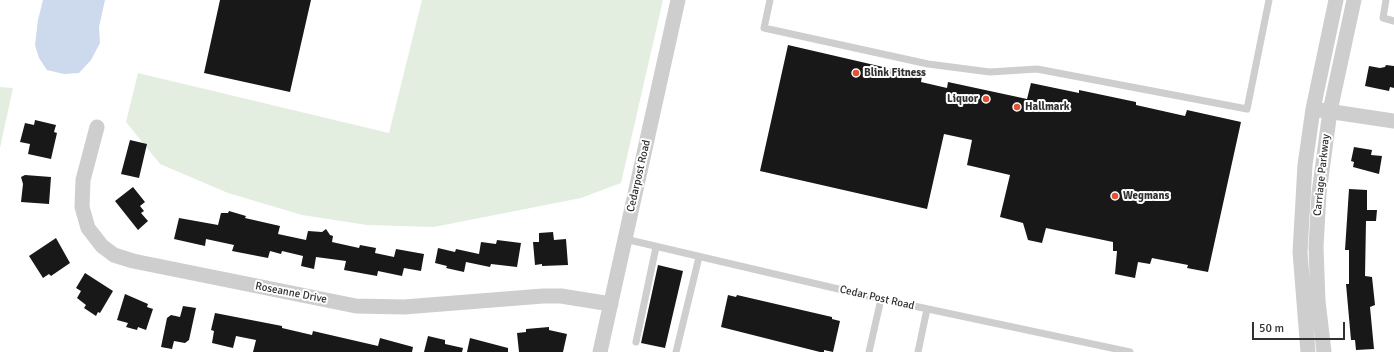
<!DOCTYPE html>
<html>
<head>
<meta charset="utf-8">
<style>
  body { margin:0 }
  #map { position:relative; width:1394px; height:352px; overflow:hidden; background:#fff; font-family:Signika,sans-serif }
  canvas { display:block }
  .scale { position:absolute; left:1252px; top:322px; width:93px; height:18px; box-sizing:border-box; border:2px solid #313131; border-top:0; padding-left:5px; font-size:12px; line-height:14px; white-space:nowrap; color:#313131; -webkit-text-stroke:3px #fff; paint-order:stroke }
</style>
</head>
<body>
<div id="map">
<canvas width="1394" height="352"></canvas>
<div class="scale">50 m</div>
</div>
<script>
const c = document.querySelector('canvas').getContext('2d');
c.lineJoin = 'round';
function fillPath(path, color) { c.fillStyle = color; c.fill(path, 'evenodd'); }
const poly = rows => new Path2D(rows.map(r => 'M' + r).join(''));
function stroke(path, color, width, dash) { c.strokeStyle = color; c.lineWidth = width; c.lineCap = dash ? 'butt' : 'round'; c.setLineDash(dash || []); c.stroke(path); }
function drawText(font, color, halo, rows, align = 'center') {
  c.font = font + ' Signika,sans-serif'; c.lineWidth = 4; c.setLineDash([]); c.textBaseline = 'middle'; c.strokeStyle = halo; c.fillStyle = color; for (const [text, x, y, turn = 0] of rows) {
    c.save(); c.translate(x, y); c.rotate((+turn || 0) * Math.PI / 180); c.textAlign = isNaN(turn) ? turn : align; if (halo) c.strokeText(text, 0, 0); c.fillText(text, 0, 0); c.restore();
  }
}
fillPath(poly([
  [422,0,663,0,621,183,581,198,434,227,367,225,302,215,228,193,160,164,126,122,138,73,389,133],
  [0,87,13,88,0,148]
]), '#e4eee0');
fillPath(poly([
  [43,0,105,0,99,27,100,43,91,60,79,73,64,74,47,70,39,58,35,45,38,20]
]), '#cdd9ed');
fillPath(poly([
  [220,0,311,0,290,92,204,73],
  [788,45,922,76,921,82,947,88,948,82,1027,99,1031,83,1079,93,1079,90,1136,102,1136,105,1185,116,1187,110,1241,122,1208,272,1187,268,1188,265,1152,258,1150,264,1138,262,1135,278,1115,274,1117,251,1113,251,1113,242,1046,228,1042,243,1028,240,1023,223,1000,217,1010,175,967,165,972,140,944,134,927,209,760,171],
  [1386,65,1394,66,1394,88,1390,87,1389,91,1365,86,1369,66,1380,68,1385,67],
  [35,120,56,125,54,132,57,133,51,159,28,154,30,144,20,142,25,123,34,125],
  [130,140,147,144,139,178,121,174],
  [1354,147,1372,150,1371,155,1382,156,1379,174,1353,167,1354,162,1351,161],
  [25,175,51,177,49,204,21,202,23,184,21,177],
  [133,187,145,202,140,206,144,211,141,213,148,221,138,230,115,201],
  [1349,189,1367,190,1367,210,1377,210,1376,221,1366,221,1365,276,1372,277,1375,305,1370,307,1374,349,1356,350,1355,340,1351,340,1346,284,1349,284,1349,250,1345,250],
  [229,211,246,216,245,218,280,226,278,234,306,240,308,231,322,232,326,229,330,235,333,236,332,242,359,248,360,245,376,248,375,253,394,257,396,249,424,254,421,271,404,268,402,276,378,271,377,276,344,270,346,261,316,257,314,269,301,266,303,256,282,251,281,254,270,251,268,258,232,251,234,245,206,239,205,246,174,239,179,218,218,225,221,213,228,213],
  [553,232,554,240,566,239,568,265,542,266,542,264,535,265,533,242,539,242,539,233],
  [56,238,70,263,51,276,49,274,43,278,29,256],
  [497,240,521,243,517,267,491,264,490,267,466,262,464,272,446,268,447,266,435,263,438,248,455,252,456,249,479,254,481,242,496,244],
  [658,265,683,271,665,348,641,343],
  [85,273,113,291,100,313,98,312,96,316,84,308,86,305,77,298,81,291,76,288],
  [125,294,148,304,147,307,153,309,146,330,138,327,137,330,126,327,128,323,117,320],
  [728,295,736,297,737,295,832,317,832,319,840,321,833,352,824,350,824,352,820,352,721,327],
  [183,306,196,308,189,340,185,343,174,341,172,349,161,347,167,318,171,315,180,317],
  [215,313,282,326,282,328,312,335,313,331,378,346,380,338,413,347,412,352,253,352,256,340,236,336,233,348,212,343,214,331,211,330],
  [549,327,549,330,567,334,563,352,519,352,517,333,526,332,526,329],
  [428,336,445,340,445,344,463,348,462,352,424,352],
  [470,338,508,348,508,352,467,352]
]), '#181818');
stroke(poly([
  [770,0,764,28,928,64,990,72,1037,69,1247,109,1269,0],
  [1386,0,1383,18,1394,21],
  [625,239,881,299,1130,352],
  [636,342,656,247],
  [676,352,699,257],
  [869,352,881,299],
  [918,352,927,309]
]), '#cecece', 7);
stroke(poly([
  [1320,110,1394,121],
  [97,127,83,180,82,207,88,228,102,246,114,255,133,261,356,306,404,307,543,296,561,296,611,304],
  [600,352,678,0],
  [1308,352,1300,252,1305,165,1313,109,1336,0],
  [1324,352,1318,301,1316,247,1319,193,1330,111,1354,0]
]), '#cecece', 15);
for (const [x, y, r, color] of [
  [856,73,4,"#e45137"],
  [986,99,4,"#e45137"],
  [1017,107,4,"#e45137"],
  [1115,196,4,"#e45137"]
]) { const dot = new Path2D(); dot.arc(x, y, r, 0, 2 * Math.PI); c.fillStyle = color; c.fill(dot); stroke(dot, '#fff', 1.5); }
drawText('bold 11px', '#313131', '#fff', [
  ["Blink Fitness",864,73],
  ["Liquor",978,99,"right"],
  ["Hallmark",1025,107],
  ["Wegmans",1123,196]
], 'left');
drawText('11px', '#313131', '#fff', [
  ["Carriage Parkway",1322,175,-84],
  ["Cedarpost Road",639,176,-77],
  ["Roseanne Drive",291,293,11],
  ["Cedar Post Road",877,298,13]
]);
</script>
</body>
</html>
